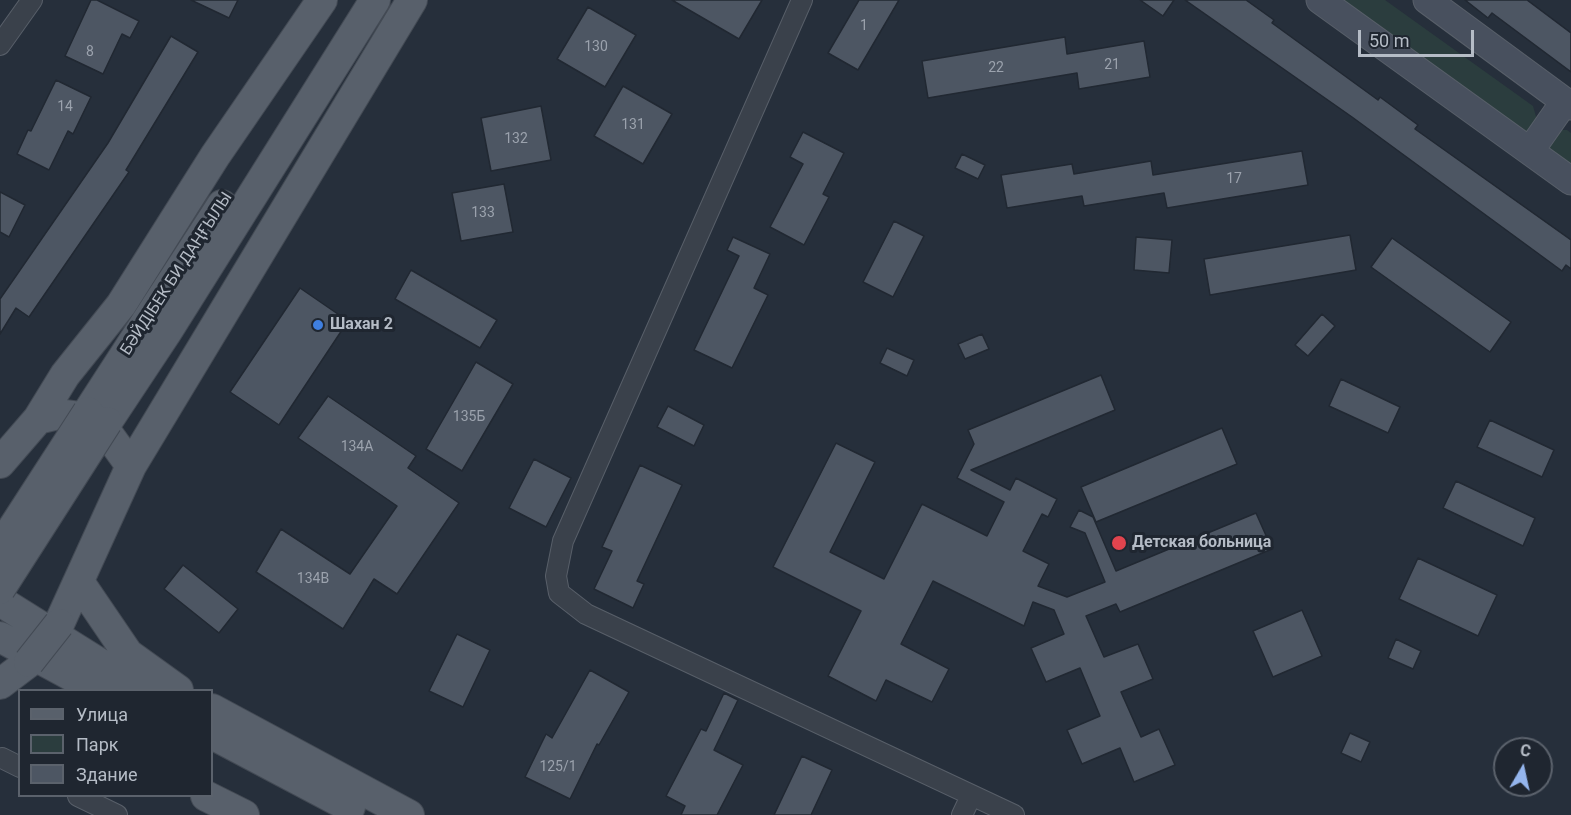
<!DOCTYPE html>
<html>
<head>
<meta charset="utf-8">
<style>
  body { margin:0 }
  #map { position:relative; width:1571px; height:815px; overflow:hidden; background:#262f3b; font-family:Roboto,sans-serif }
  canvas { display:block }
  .legend { position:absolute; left:18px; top:689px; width:195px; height:108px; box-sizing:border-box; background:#1f2630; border:2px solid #5b626c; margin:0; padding:8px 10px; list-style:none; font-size:18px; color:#b5bcc6 }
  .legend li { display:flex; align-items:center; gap:12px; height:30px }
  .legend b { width:30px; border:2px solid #5b626c }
  .north { position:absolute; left:1493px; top:737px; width:60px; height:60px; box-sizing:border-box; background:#1f2630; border:2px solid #5b626c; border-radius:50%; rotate:9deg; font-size:16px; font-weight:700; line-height:24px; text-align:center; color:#b5bcc6 }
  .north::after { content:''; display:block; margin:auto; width:21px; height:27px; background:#94b5ed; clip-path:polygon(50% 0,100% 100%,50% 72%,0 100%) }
  .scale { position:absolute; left:1358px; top:30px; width:116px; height:27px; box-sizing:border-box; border:3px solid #b5bcc6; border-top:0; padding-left:8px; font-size:18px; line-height:21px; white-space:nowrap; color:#b5bcc6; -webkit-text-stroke:4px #1f2630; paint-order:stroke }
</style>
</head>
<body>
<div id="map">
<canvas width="1571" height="815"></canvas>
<ul class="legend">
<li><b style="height:8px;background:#58606b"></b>Улица</li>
<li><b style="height:16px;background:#2b3d3e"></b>Парк</li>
<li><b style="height:16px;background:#4d5663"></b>Здание</li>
</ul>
<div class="north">С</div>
<div class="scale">50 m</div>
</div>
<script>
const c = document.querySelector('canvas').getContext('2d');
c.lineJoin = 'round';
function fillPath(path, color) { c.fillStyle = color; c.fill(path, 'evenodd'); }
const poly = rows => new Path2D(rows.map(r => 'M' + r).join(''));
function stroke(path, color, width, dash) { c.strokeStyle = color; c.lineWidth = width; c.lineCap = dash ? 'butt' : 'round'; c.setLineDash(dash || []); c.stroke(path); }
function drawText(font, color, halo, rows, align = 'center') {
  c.font = font + ' Roboto,sans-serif'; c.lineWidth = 6; c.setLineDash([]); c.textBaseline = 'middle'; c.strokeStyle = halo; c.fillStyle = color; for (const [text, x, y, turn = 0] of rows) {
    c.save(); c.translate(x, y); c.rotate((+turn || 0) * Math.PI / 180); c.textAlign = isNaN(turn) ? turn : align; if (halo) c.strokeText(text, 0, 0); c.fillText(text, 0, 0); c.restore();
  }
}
fillPath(poly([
  [1306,0,1385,0,1533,106,1537,120,1521,140,1505,144],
  [1556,130,1567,130,1571,133,1571,191,1538,156]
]), '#2b3d3e');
const building = poly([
  [91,0,97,0,139,21,130,38,122,34,103,74,65,56,91,0],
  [191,0,238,0,229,18,191,0],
  [672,0,762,0,739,39,672,0],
  [859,0,899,0,858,70,828,53,859,0],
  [1140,0,1174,0,1163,16,1140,0],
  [1185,0,1246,0,1274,20,1272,23,1378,100,1380,97,1418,125,1415,129,1571,240,1571,269,1566,265,1562,271,1352,117,1185,0],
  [1465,0,1527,0,1571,33,1571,72,1492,13,1488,18,1465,0],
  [588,7,636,35,605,87,557,59,588,7],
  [171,36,198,52,126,170,129,172,29,317,16,308,0,334,0,299,108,143,171,36],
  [1065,37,1067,54,1144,41,1150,77,1079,89,1077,73,928,98,922,61,1065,37],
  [56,80,91,97,73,134,68,131,49,170,17,154,28,130,31,131,56,80],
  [623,86,672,114,643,164,594,136,623,86],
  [541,106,551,160,491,171,481,118,541,106],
  [803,132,844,153,823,194,829,197,804,245,770,227,803,164,790,157,803,132],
  [1302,151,1308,185,1167,208,1164,193,1084,206,1082,196,1007,208,1001,175,1072,164,1074,174,1151,161,1153,175,1302,151],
  [962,154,985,165,978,179,955,168,962,154],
  [504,184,513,232,461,241,452,193,504,184],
  [0,192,25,205,9,237,0,232,0,192],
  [894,221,924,236,893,297,863,282,894,221],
  [1350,235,1356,270,1210,295,1204,259,1350,235],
  [733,237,770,254,754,288,768,295,732,368,694,350,739,256,727,250,733,237],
  [1136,237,1172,240,1169,273,1134,270,1136,237],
  [1392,238,1511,322,1490,352,1371,267,1392,238],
  [411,270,497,320,480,348,395,299,411,270],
  [300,288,348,321,279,425,230,392,300,288],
  [1322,314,1335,326,1308,356,1295,345,1322,314],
  [982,334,989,349,965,359,958,344,982,334],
  [887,348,914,360,907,376,880,363,887,348],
  [476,362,513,384,462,471,426,449,476,362],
  [1101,375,1115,410,971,470,1010,490,1016,478,1057,499,1048,517,1042,514,1023,551,1049,564,1038,586,1067,597,1105,582,1085,533,1070,527,1079,510,1093,517,1116,571,1256,513,1272,549,1120,612,1116,604,1086,616,1104,657,1138,644,1153,679,1121,692,1141,737,1159,729,1175,765,1134,782,1120,748,1082,764,1067,730,1100,716,1080,668,1046,682,1031,648,1064,634,1054,610,1033,602,1024,626,933,581,901,644,949,669,932,702,886,680,876,701,828,676,861,611,773,567,836,443,875,462,830,552,884,579,922,504,987,536,1004,502,957,478,974,444,968,430,1101,375],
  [1341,379,1400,407,1388,433,1329,406,1341,379],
  [328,396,416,456,408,468,459,503,397,594,374,579,343,629,256,572,281,529,350,574,397,506,298,438,328,396],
  [668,406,704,425,694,446,657,427,668,406],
  [1490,420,1554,450,1542,477,1477,447,1490,420],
  [1222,428,1237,464,1096,522,1081,487,1222,428],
  [534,459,571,478,546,527,509,508,534,459],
  [640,465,682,485,637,581,644,584,633,608,594,589,612,551,602,547,640,465],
  [1456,481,1535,518,1523,546,1443,508,1456,481],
  [1418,558,1497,595,1478,636,1399,599,1418,558],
  [183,565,238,609,219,633,164,589,183,565],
  [1302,610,1322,656,1273,677,1253,631,1302,610],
  [457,634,490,650,463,707,429,691,457,634],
  [1396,639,1421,651,1413,669,1388,658,1396,639],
  [590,670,629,692,599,745,597,744,570,799,525,777,546,734,552,738,590,670],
  [724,693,738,700,714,750,743,765,717,815,681,815,685,806,666,796,701,729,706,731,724,693],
  [1350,733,1370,742,1361,762,1341,753,1350,733],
  [802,756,832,770,811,815,774,815,802,756]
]);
fillPath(building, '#4d5663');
stroke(building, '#212832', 1.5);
const street = poly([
  [802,0,563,541,556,576,559,593,586,614,1014,815],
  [0,45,32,0],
  [2,758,20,767],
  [78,796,117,815],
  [962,815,971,796]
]);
const secondary = poly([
  [1320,0,1571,181],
  [1427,0,1571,106],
  [1530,151,1565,101]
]);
const primary = poly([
  [88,412,222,205],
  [38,419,65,375,121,305,215,156,322,0],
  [107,422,166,333,375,0],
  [0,463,38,419,59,414,88,418,100,423,131,466,59,624],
  [131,466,412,0],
  [79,582,128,654,178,690],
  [0,601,142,690],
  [0,637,98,690],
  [0,684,29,662],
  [212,709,409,815],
  [212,734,350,807],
  [206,796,244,815]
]);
stroke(street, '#585f69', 22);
stroke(secondary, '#585f69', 29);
stroke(primary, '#434a54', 32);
stroke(street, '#3a414b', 20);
stroke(secondary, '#48505e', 27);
stroke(primary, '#58606b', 30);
const primaryBridge = poly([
  [0,548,88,412],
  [0,589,107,422],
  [29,662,59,624]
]);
stroke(primaryBridge, '#434a54', 32, []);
stroke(primaryBridge, '#58606b', 30);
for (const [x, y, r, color] of [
  [318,325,6,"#3f7fe0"],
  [1119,543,8,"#e0444e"]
]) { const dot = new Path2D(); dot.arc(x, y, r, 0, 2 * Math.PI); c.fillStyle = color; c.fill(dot); stroke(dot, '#1f2630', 2); }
drawText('14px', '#9ba2ad', null, [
  ["1",864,26],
  ["130",596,47],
  ["8",90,52],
  ["21",1112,65],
  ["22",996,68],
  ["14",65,107],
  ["131",633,125],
  ["132",516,139],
  ["17",1234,179],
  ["133",483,213],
  ["135Б",469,417],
  ["134А",357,447],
  ["134В",313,579],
  ["125/1",558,767]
]);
drawText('16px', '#b5bcc6', '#1f2630', [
  ["БӘЙДІБЕК БИ ДАҢҒЫЛЫ",177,274,-57]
]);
drawText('bold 16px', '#b5bcc6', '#1f2630', [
  ["Шахан 2",330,325],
  ["Детская больница",1132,543]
], 'left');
</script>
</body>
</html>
